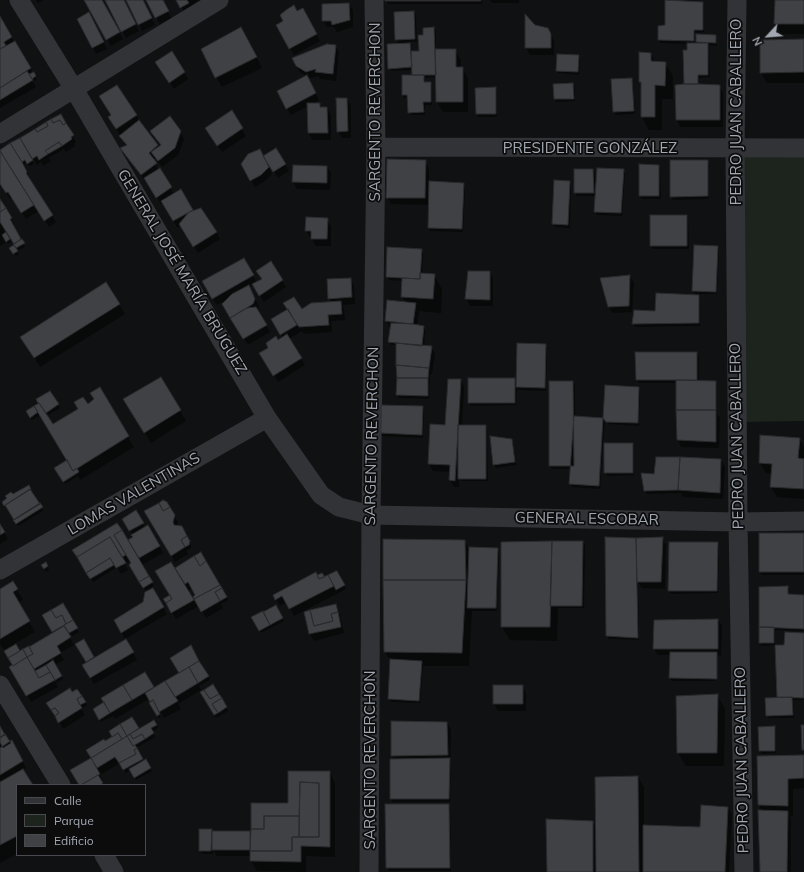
<!DOCTYPE html>
<html>
<head>
<meta charset="utf-8">
<style>
  body { margin:0 }
  #map { position:relative; width:804px; height:872px; overflow:hidden; background:#101112; font-family:Mulish,sans-serif }
  canvas { display:block }
  .legend { position:absolute; left:16px; top:784px; width:130px; height:72px; box-sizing:border-box; background:#0c0c0d; border:1px solid #484a4f; margin:0; padding:5px 7px; list-style:none; font-size:12px; color:#a2a8b2 }
  .legend li { display:flex; align-items:center; gap:8px; height:20px }
  .legend b { width:20px; border:1px solid #484a4f }
  .north { position:absolute; left:748px; top:16px; width:40px; height:40px; -webkit-text-stroke:3px #0c0c0d; paint-order:stroke; rotate:244deg; font-size:11px; font-weight:700; line-height:16px; text-align:center; color:#a2a8b2 }
  .north::after { content:''; display:block; margin:auto; width:14px; height:18px; background:#a2a8b2; clip-path:polygon(50% 0,100% 100%,50% 72%,0 100%) }
</style>
</head>
<body>
<div id="map">
<canvas width="804" height="872"></canvas>
<ul class="legend">
<li><b style="height:5px;background:#323337"></b>Calle</li>
<li><b style="height:11px;background:#1d241d"></b>Parque</li>
<li><b style="height:11px;background:#3f4145"></b>Edificio</li>
</ul>
<div class="north">N</div>
</div>
<script>
const c = document.querySelector('canvas').getContext('2d');
c.lineJoin = 'round';
function fillPath(path, color) { c.fillStyle = color; c.fill(path, 'evenodd'); }
const poly = rows => new Path2D(rows.map(r => 'M' + r).join(''));
function stroke(path, color, width, dash) { c.strokeStyle = color; c.lineWidth = width; c.lineCap = dash ? 'butt' : 'round'; c.setLineDash(dash || []); c.stroke(path); }
function drawText(font, color, halo, rows, align = 'center') {
  c.font = font + ' Mulish,sans-serif'; c.lineWidth = 3.5; c.setLineDash([]); c.textBaseline = 'middle'; c.strokeStyle = halo; c.fillStyle = color; for (const [text, x, y, turn = 0] of rows) {
    c.save(); c.translate(x, y); c.rotate((+turn || 0) * Math.PI / 180); c.textAlign = isNaN(turn) ? turn : align; if (halo) c.strokeText(text, 0, 0); c.fillText(text, 0, 0); c.restore();
  }
}
fillPath(poly([
  [804,148,804,421,737,422,735,149]
]), '#1d241d');
fillPath(poly([
  [36,0,44,0,38,3],
  [85,0,101,0,123,39,111,46],
  [107,0,123,0,139,31,126,38],
  [127,0,142,0,155,25,142,31],
  [147,0,162,0,171,18,160,24],
  [177,0,206,0,187,17],
  [386,0,482,0,482,4,388,4],
  [490,0,519,0,519,3,492,3],
  [776,0,804,0,804,34,781,34,775,24],
  [702,3,704,6,704,32,695,33,695,48,697,48,697,35,715,36,717,39,717,46,709,45,710,77,699,78,699,85,719,86,723,93,723,127,680,127,677,120,676,86,686,85,688,51,688,44,660,43,659,40,666,26],
  [349,4,353,10,353,27,337,32,334,27,327,27,323,20],
  [303,9,320,41,294,55,277,25],
  [414,12,416,15,417,42,409,42,411,47,412,52,420,52,424,36,434,28,436,31,436,50,455,50,461,60,461,68,462,68,468,78,468,112,443,112,437,102,437,77,425,78,425,83,430,83,432,86,432,105,425,105,425,115,410,115,409,112,408,98,404,98,403,95,403,76,413,76,413,70,391,71,389,68,399,44,396,40],
  [526,16,534,26,548,29,552,36,554,42,554,55,530,55,526,48],
  [0,18,37,80,32,81,36,87,0,108],
  [78,19,92,20,107,49,96,54],
  [247,39,262,68,222,87,216,77],
  [804,40,804,83,767,83,761,73],
  [335,46,339,52,336,81,320,79,319,76,311,78,301,73,296,66],
  [172,53,188,79,174,89,161,69],
  [651,54,656,62,665,63,673,76,673,99,662,99,662,130,649,130,642,117,642,86,640,82],
  [578,56,580,59,579,75,558,73,557,70],
  [632,79,633,82,635,114,616,115,614,112],
  [310,83,319,100,313,104,319,104,322,108,327,108,331,115,331,140,312,140,309,133,308,106,291,115,287,108],
  [573,84,575,87,575,101,556,102,555,99],
  [495,88,497,91,497,117,478,117,477,114,476,89],
  [347,99,351,106,351,138,342,138,338,131],
  [231,112,246,136,222,152,210,135],
  [60,115,76,142,74,144,75,146,66,152,64,149,48,158,51,161,43,166,41,162,37,165,23,142,22,143,34,164,29,166,27,163,23,165,25,170,30,179,30,180,56,222,49,227,39,211,26,219,13,198,10,199,2,186,1,187,0,186,0,151],
  [136,115,140,122,159,148,161,146,152,131,180,132,184,139,178,155,162,167,155,158,152,160,174,194,181,190,193,212,216,232,220,239,198,253,181,226,177,227,163,202,161,204,147,181,146,181,125,155,121,148,127,146,113,124],
  [276,149,289,171,278,178,270,165,269,166,272,174,265,181,255,187,242,164,263,157],
  [425,161,429,168,429,182,463,184,465,187,463,232,430,231,429,228,429,205,391,204,388,197],
  [707,161,709,164,709,199,673,200,671,197],
  [294,166,327,167,331,173,330,190,297,189,293,182],
  [659,166,660,169,661,199,642,199,640,196],
  [593,170,595,173,595,191,596,191,623,170,625,173,622,216,597,215,595,212,596,196,577,196,575,193],
  [569,182,571,185,570,228,555,227,553,224],
  [0,201,15,225,13,226,25,247,17,251,19,255,16,256,11,248,15,245,3,226,2,226,11,242,8,244,7,242,0,246],
  [687,216,688,219,689,249,653,249,651,246],
  [327,219,331,226,331,246,316,246,312,239,312,237,310,237,306,231],
  [717,247,719,250,717,294,695,294,693,291],
  [421,250,423,253,422,274,434,275,442,289,441,313,419,311,417,326,424,327,425,330,424,347,431,347,435,354,432,374,430,374,429,399,399,398,397,395,397,345,391,345,389,342,391,327,390,327,386,320,406,303,402,297,403,281,389,280,387,277],
  [244,259,257,283,263,280,271,262,286,287,264,302,253,284,249,287,259,306,257,310,270,332,248,345,223,304,226,300,217,305,203,282],
  [469,272,490,272,493,279,493,306,470,306,466,299],
  [630,276,634,283,632,312,612,313,608,306],
  [350,279,354,286,355,304,342,305,344,309,345,320,331,321,332,332,304,334,302,331,289,339,305,365,278,382,261,353,283,338,272,319,301,310,332,302,329,299],
  [698,296,700,299,700,326,635,327,633,324,635,311,656,312],
  [119,304,125,314,40,367,28,347],
  [518,344,545,345,547,348,546,391,517,390,516,405,471,406,469,403,514,379,516,382],
  [697,353,699,356,699,382,715,382,717,385,717,414,720,418,719,448,681,447,678,440,677,383,639,383,637,380],
  [160,378,186,421,151,443,130,410],
  [461,380,464,387,462,426,486,426,487,429,488,481,461,481,459,478,459,487,454,487,450,480,451,472,433,471,429,464,446,426],
  [550,382,573,382,575,385,575,417,604,419,639,388,640,391,639,426,609,424,605,419,600,489,572,487,570,484,571,469,552,469,550,466],
  [99,389,134,447,80,480,78,476,65,484,56,468,68,460,41,415,32,420,27,412,40,404,50,392,60,408,46,416,52,426,96,400],
  [422,407,424,410,423,438,381,436,380,433],
  [511,439,513,443,516,465,496,468,494,465],
  [799,439,804,447,804,499,777,497,771,487,772,474,766,473,760,463],
  [633,444,634,447,634,475,607,476,605,472],
  [721,460,725,467,723,499,683,497,681,493,647,494,645,491,655,475],
  [13,496,40,505,43,511,18,526,8,508,7,508,3,502],
  [166,503,178,522,177,526,181,527,191,545,191,548,186,551,188,554,175,562,146,512],
  [136,512,145,528,148,526,163,553,142,565,154,586,146,591,130,565,132,564,131,561,125,564,128,570,121,574,117,567,93,582,74,550,117,524,127,541,134,537,124,520],
  [0,526,8,539,0,544],
  [804,534,804,575,762,575,760,572],
  [606,538,662,538,666,545,665,589,642,588,638,582,639,640,609,639,607,636],
  [464,541,469,548,497,549,499,552,497,607,472,607,472,609,497,609,497,611,472,611,469,666,423,666,420,703,391,702,389,699,391,662,385,652],
  [583,542,585,545,584,608,558,608,557,641,510,640,502,627],
  [717,543,719,546,718,593,671,594,669,591],
  [201,554,228,600,221,604,223,608,206,618,199,606,176,619,164,599,171,595,175,569],
  [193,588,197,595,192,598,188,591],
  [46,563,49,570,46,572,42,565],
  [337,572,346,589,294,616,287,602,280,606,274,595,317,577,325,578],
  [13,583,23,600,18,602,35,632,4,650,0,644,0,590],
  [787,587,789,590,789,595,804,596,804,631,775,630,775,645,762,646,760,643],
  [152,589,167,614,125,639,115,620,144,603],
  [63,604,79,632,72,636,67,627,65,629,74,645,60,653,64,660,55,665,63,679,56,683,58,687,31,702,11,667,13,666,19,652,29,648,54,634,43,615],
  [32,664,39,676,37,677,30,665],
  [53,674,57,681,55,682,51,675],
  [335,605,339,612,344,633,314,641,310,634,305,613],
  [276,607,284,621,261,633,253,617],
  [718,620,722,626,721,656,718,655,719,681,718,655,716,655,716,681,672,681,670,678,671,655,658,655,654,649],
  [804,634,804,700,793,700,794,718,769,718,767,715,778,698,776,646,785,646],
  [83,640,94,659,125,640,137,660,94,684,83,665,87,663,77,644],
  [190,647,210,680,199,686,201,690,178,704,181,709,164,718,156,705,155,706,161,717,159,718,150,703,151,702,149,699,115,719,113,716,101,722,94,709,145,673,154,689,181,673],
  [213,685,228,711,216,718,201,693],
  [494,686,522,686,526,693,526,711,498,711,494,704],
  [77,690,87,705,81,709,85,715,63,729,58,719,72,693],
  [717,695,725,709,724,766,686,766,678,753],
  [132,718,138,730,154,721,158,728,152,732,155,737,129,752,136,749,143,762,145,760,152,771,136,780,130,770,126,773,120,763,100,775,103,781,101,782,103,785,80,785,72,770,92,758,87,750,113,737],
  [447,723,451,729,450,802,393,802,391,799,395,760,392,756],
  [774,727,776,730,776,753,762,754,760,751],
  [0,728,4,735,16,748,26,768,23,770,32,785,17,785,17,854,0,863],
  [804,756,804,788,793,789,793,816,790,816,791,819,791,872,761,872,762,811,759,805,758,757],
  [289,772,330,772,335,783,335,857,306,856,306,872,257,871,251,861,251,856,217,856,213,849,213,854,202,854,200,851,211,830,212,832,250,832,251,834,289,804],
  [638,777,644,787,644,826,700,828,728,808,732,814,729,872,548,872,592,822,597,829],
  [386,805,448,805,450,808,451,871,389,871,387,868]
]), '#0007');
const building = poly([
  [84,0,102,0,120,32,106,40,84,0],
  [105,0,124,0,136,24,121,32,105,0],
  [126,0,143,0,152,18,138,25,126,0],
  [146,0,163,0,169,11,155,18,146,0],
  [176,0,187,0,189,3,180,8,176,0],
  [385,0,481,0,481,1,385,1,385,0],
  [665,0,703,2,703,30,694,30,694,41,658,40,658,26,665,25,665,0],
  [775,0,804,0,804,24,774,24,775,0],
  [349,3,350,20,332,25,331,21,322,21,322,4,349,3],
  [294,5,297,11,303,8,317,34,289,49,276,25,283,21,280,15,286,10,294,5],
  [414,11,415,39,395,40,394,12,414,11],
  [89,12,104,42,92,48,77,19,89,12],
  [525,14,535,25,548,28,551,34,551,48,525,48,525,14],
  [0,16,12,37,4,42,6,46,0,49,0,16],
  [241,27,257,57,215,78,201,49,241,27],
  [434,27,436,75,412,75,411,51,419,51,418,35,423,35,423,28,434,27],
  [696,34,716,35,716,43,696,42,696,34],
  [804,39,804,72,760,73,760,40,804,39],
  [15,41,31,68,0,88,0,49,15,41],
  [410,43,412,67,388,69,387,44,410,43],
  [687,43,708,43,708,75,698,75,698,84,684,84,683,50,687,50,687,43],
  [327,44,336,45,333,74,315,72,316,69,306,72,296,66,292,58,327,44],
  [435,49,456,49,456,67,463,67,463,102,436,102,435,49],
  [172,51,185,72,169,83,155,62,172,51],
  [639,52,651,53,651,61,666,62,665,86,655,85,655,117,641,117,641,82,639,82,639,52],
  [557,54,579,55,578,72,556,71,557,54],
  [27,71,33,80,0,100,0,88,27,71],
  [34,72,36,76,32,79,29,74,34,72],
  [307,75,316,93,286,109,277,91,307,75],
  [402,75,424,75,424,82,431,82,431,102,423,102,424,112,408,113,407,95,402,95,402,75],
  [632,78,634,111,613,112,611,79,632,78],
  [573,83,574,99,554,99,553,84,573,83],
  [684,84,698,84,720,85,720,120,676,120,675,85,684,84],
  [117,85,137,115,116,129,108,117,111,115,99,96,117,85],
  [496,87,496,114,476,114,475,88,496,87],
  [336,98,347,98,348,131,337,132,336,98],
  [307,103,320,103,320,107,327,107,328,133,308,133,307,103],
  [232,110,243,128,217,146,205,128,232,110],
  [61,114,66,123,63,125,60,120,53,123,51,119,61,114],
  [170,116,181,131,175,148,158,161,151,152,161,145,150,131,170,116],
  [51,119,53,123,60,120,63,125,66,123,74,135,71,137,72,139,62,146,59,142,45,151,48,154,39,160,37,156,32,159,20,138,35,129,37,132,48,126,46,122,51,119],
  [139,120,158,145,149,153,157,163,141,175,120,148,127,145,119,136,139,120],
  [46,122,48,126,37,132,35,129,46,122],
  [20,138,33,160,27,164,25,160,22,162,10,143,20,138],
  [59,142,62,146,48,154,45,151,59,142],
  [10,143,22,162,27,172,26,173,53,215,44,221,0,151,0,150,10,143],
  [276,148,286,164,273,172,263,156,276,148],
  [260,149,269,167,261,175,250,181,241,164,248,154,260,149],
  [0,151,34,205,21,213,8,192,6,193,0,184,0,151],
  [387,159,426,160,425,198,386,198,387,159],
  [670,160,708,160,708,196,670,197,670,160],
  [639,164,659,165,659,196,639,196,639,164],
  [293,165,327,166,327,183,292,182,293,165],
  [160,168,172,187,156,198,144,178,160,168],
  [597,168,624,169,621,213,594,212,597,168],
  [574,169,593,169,594,193,574,193,574,169],
  [554,180,570,181,568,225,552,224,554,180],
  [429,181,464,183,462,229,428,228,429,181],
  [181,189,193,210,173,221,161,201,181,189],
  [0,199,6,208,0,212,0,199],
  [6,208,12,218,10,219,21,239,14,244,0,222,0,212,6,208],
  [201,208,217,232,193,247,179,224,189,212,201,208],
  [650,215,687,215,687,246,650,246,650,215],
  [306,217,328,218,327,239,311,239,311,231,305,231,306,217],
  [6,232,10,239,6,242,2,235,6,232],
  [22,239,25,243,16,248,13,244,22,239],
  [14,245,18,251,13,254,9,248,14,245],
  [694,245,718,246,716,292,692,291,694,245],
  [387,247,422,249,420,279,386,277,387,247],
  [244,258,254,275,212,299,202,281,244,258],
  [271,261,283,280,259,296,252,284,262,279,256,271,271,261],
  [468,271,490,271,490,300,465,299,468,271],
  [420,273,435,274,433,299,401,297,402,278,420,279,420,273],
  [630,275,629,306,608,307,600,278,630,275],
  [351,278,352,297,328,299,327,279,351,278],
  [106,282,120,304,34,358,20,337,106,282],
  [249,285,255,299,253,304,230,318,222,304,232,294,249,285],
  [656,293,699,295,699,323,632,324,634,310,655,311,656,293],
  [294,297,302,309,311,303,341,301,342,314,328,315,329,325,299,327,283,303,294,297],
  [387,300,416,303,413,324,385,321,387,300],
  [256,307,267,325,243,339,230,318,247,308,256,307],
  [288,309,297,325,280,335,271,319,288,309],
  [391,323,413,324,424,326,422,346,388,342,391,323],
  [287,334,302,358,273,376,259,353,268,348,266,343,276,336,278,340,287,334],
  [396,343,432,346,429,368,396,365,396,343],
  [517,343,546,344,545,388,516,387,517,343],
  [635,352,697,352,697,380,636,380,635,352],
  [396,365,429,368,428,378,397,378,396,365],
  [161,377,181,410,144,433,123,399,161,377],
  [397,378,428,378,428,396,396,395,397,378],
  [468,378,515,378,515,403,468,403,468,378],
  [448,379,461,379,455,481,449,480,450,465,428,464,430,424,445,425,448,379],
  [676,380,716,381,716,410,676,410,676,380],
  [549,381,573,381,574,466,549,466,549,381],
  [605,385,639,387,638,423,606,422,603,418,605,385],
  [100,387,129,436,73,471,34,406,39,403,53,424,78,409,74,402,83,397,88,404,94,399,90,393,100,387],
  [50,391,59,404,46,413,39,403,38,403,36,399,50,391],
  [380,405,423,406,422,435,379,433,380,405],
  [34,406,38,412,30,418,26,411,34,406],
  [676,410,716,410,716,442,677,440,676,410],
  [574,416,603,418,599,486,569,484,574,416],
  [458,425,486,425,486,479,458,479,458,425],
  [760,435,800,438,798,458,804,459,804,489,770,487,772,464,759,463,760,435],
  [490,436,512,439,515,462,493,465,490,436],
  [604,443,633,443,633,473,604,473,604,443],
  [656,457,680,457,678,490,644,491,641,473,654,474,656,457],
  [680,457,721,459,720,493,678,490,680,457],
  [67,460,73,471,77,468,79,472,63,482,54,468,67,460],
  [29,485,31,489,4,506,2,502,7,498,5,496,11,492,13,494,29,485],
  [30,489,40,504,14,520,5,505,30,489],
  [163,500,167,502,170,507,163,511,159,503,163,500],
  [40,503,43,507,16,524,13,520,40,503],
  [159,503,163,511,170,507,175,515,173,522,174,525,182,526,187,536,181,540,185,547,171,556,144,511,159,503],
  [136,510,144,523,129,531,122,519,136,510],
  [117,523,122,530,114,535,126,555,122,557,110,537,77,557,72,550,117,523],
  [0,524,5,532,0,535,0,524],
  [148,525,160,546,139,558,128,540,133,537,131,535,148,525],
  [122,530,149,576,139,582,129,565,131,563,114,535,122,530],
  [759,533,804,533,804,572,759,572,759,533],
  [187,536,190,541,189,545,185,547,181,540,187,536],
  [110,537,126,563,116,568,110,558,86,573,77,557,110,537],
  [605,537,636,538,638,638,606,636,605,537],
  [663,537,661,582,637,582,636,538,663,537],
  [383,539,465,540,466,580,383,580,383,539],
  [552,541,550,627,501,627,501,542,552,541],
  [552,541,583,541,582,606,550,606,552,541],
  [669,542,718,542,717,591,668,591,669,542],
  [469,547,498,548,496,608,467,608,469,547],
  [201,552,206,561,200,566,194,556,201,552],
  [194,556,200,566,206,561,220,585,194,599,193,597,195,595,188,582,185,584,175,568,194,556],
  [110,558,114,565,90,579,86,573,110,558],
  [46,562,48,566,44,569,41,565,46,562],
  [171,562,194,600,171,613,166,603,172,599,155,571,171,562],
  [336,571,337,571,345,585,336,590,328,575,336,571],
  [316,572,319,579,328,575,334,586,289,609,282,596,275,600,273,595,316,572],
  [322,573,325,577,319,579,317,575,322,573],
  [149,576,153,582,143,588,139,582,149,576],
  [383,580,466,580,462,653,384,652,383,580],
  [13,581,18,589,13,592,30,621,0,639,0,589,13,581],
  [220,585,222,588,215,592,220,601,201,612,194,599,220,585],
  [788,586,788,594,804,595,804,629,759,627,759,587,788,586],
  [153,588,164,607,121,633,114,620,143,602,145,592,153,588],
  [222,588,227,597,220,601,215,592,222,588],
  [170,595,172,599,166,603,163,599,170,595],
  [63,603,73,620,66,624,62,615,56,618,51,610,63,603],
  [336,604,338,612,331,614,333,621,314,626,310,610,336,604],
  [276,605,283,618,270,625,263,612,276,605],
  [51,610,56,618,62,615,66,624,52,632,42,615,51,610],
  [310,610,314,626,333,621,331,614,338,612,341,627,309,634,304,612,310,610],
  [263,611,270,625,259,631,251,617,263,611],
  [718,619,718,649,653,649,654,620,718,619],
  [73,620,78,628,69,633,64,625,73,620],
  [64,626,71,637,57,646,61,653,34,669,27,657,33,654,29,647,64,626],
  [759,627,774,627,774,643,759,643,759,627],
  [785,632,804,633,804,698,777,697,775,645,784,645,785,632],
  [84,639,94,657,86,662,75,644,84,639],
  [126,639,134,652,90,678,82,665,126,639],
  [16,644,20,651,8,658,4,651,16,644],
  [191,645,199,661,179,673,170,658,191,645],
  [29,646,33,654,27,657,23,649,29,646],
  [23,649,27,657,13,666,8,658,23,649],
  [670,652,717,652,717,679,669,678,670,652],
  [27,657,39,678,50,672,55,680,26,696,9,667,12,665,13,666,27,657],
  [390,659,422,661,419,701,388,699,390,659],
  [53,660,62,676,55,680,46,665,53,660],
  [199,661,209,676,198,683,189,667,199,661],
  [46,665,50,672,39,678,35,671,46,665],
  [189,667,198,683,175,697,165,681,189,667],
  [145,672,154,687,132,700,123,685,145,672],
  [165,681,178,701,159,712,153,700,150,702,145,693,165,681],
  [213,684,219,694,210,699,204,690,213,684],
  [123,685,132,700,110,713,101,698,123,685],
  [493,685,523,685,523,704,493,704,493,685],
  [70,688,72,692,77,689,82,696,77,699,82,708,58,723,55,716,59,713,55,708,51,710,46,703,70,688],
  [204,690,210,699,219,694,222,698,212,704,218,713,214,715,200,692,204,690],
  [718,694,717,753,677,753,676,696,718,694],
  [82,696,86,702,80,705,77,699,82,696],
  [792,697,793,715,766,716,765,698,792,697],
  [222,698,227,707,218,713,212,704,222,698],
  [153,700,160,714,157,716,149,703,153,700],
  [104,702,110,713,99,720,93,709,104,702],
  [55,708,59,713,55,716,51,710,55,708],
  [132,717,139,728,127,736,120,724,132,717],
  [154,720,157,725,151,728,154,733,145,739,142,734,133,739,130,734,154,720],
  [391,721,447,722,448,755,391,756,391,721],
  [120,724,127,736,122,739,118,733,112,737,109,731,120,724],
  [801,725,804,725,804,750,802,750,801,725],
  [0,726,5,735,0,738,0,726],
  [775,726,775,751,759,751,758,727,775,726],
  [118,733,122,739,91,758,86,750,104,739,105,741,118,733],
  [5,734,11,743,3,748,0,742,0,737,5,734],
  [130,734,133,739,142,734,145,739,133,746,127,736,130,734],
  [127,736,133,746,135,745,137,748,134,750,136,754,119,763,115,757,97,768,91,758,127,736],
  [12,740,23,761,0,775,0,748,12,740],
  [137,748,143,759,123,770,119,763,136,754,134,750,137,748],
  [804,755,804,778,788,779,788,806,758,805,757,756,804,755],
  [91,758,100,774,81,785,79,785,70,770,91,758],
  [450,758,449,799,390,799,390,759,450,758],
  [146,759,151,768,134,778,129,769,146,759],
  [23,769,33,785,17,785,17,836,0,845,0,782,23,769],
  [288,771,330,771,330,847,301,846,301,862,250,861,250,851,292,851,292,837,319,837,319,783,300,782,299,816,264,816,264,829,251,829,251,803,288,803,288,771],
  [98,775,103,783,100,785,81,785,98,775],
  [638,776,639,872,596,872,595,777,638,776],
  [300,782,319,783,319,837,299,837,300,782],
  [385,804,449,804,450,868,386,868,385,804],
  [701,805,728,807,725,872,643,872,643,825,700,827,701,805],
  [758,810,788,811,787,872,760,872,758,810],
  [264,816,299,816,299,837,292,837,292,851,250,851,251,829,264,829,264,816],
  [546,819,593,821,593,872,547,872,546,819],
  [199,829,212,829,211,851,199,851,199,829],
  [212,831,250,831,250,850,212,850,212,831]
]);
fillPath(building, '#3f4145');
stroke(building, '#2b2b2e', 1);
stroke(poly([
  [19,0,74,89,267,418,321,495,339,507,371,515,738,522,804,521],
  [737,0,735,148,738,522,744,872],
  [0,134,219,0],
  [376,147,804,148],
  [0,570,267,418],
  [0,685,61,785],
  [104,855,114,872],
  [369,872,371,515,376,147,374,0]
]), '#323337', 19);
drawText('15px', '#a2a8b2', '#0c0c0d', [
  ["SARGENTO REVERCHON",375,112,-90],
  ["PEDRO JUAN CABALLERO",736,112,-90],
  ["PRESIDENTE GONZÁLEZ",590,148],
  ["GENERAL JOSÉ MARÍA BRUGUEZ",182,272,59],
  ["SARGENTO REVERCHON",372,436,-89],
  ["PEDRO JUAN CABALLERO",737,436,-91],
  ["LOMAS VALENTINAS",134,494,-30],
  ["GENERAL ESCOBAR",587,519,1],
  ["SARGENTO REVERCHON",370,760,-90],
  ["PEDRO JUAN CABALLERO",742,760,-91]
]);
</script>
</body>
</html>
